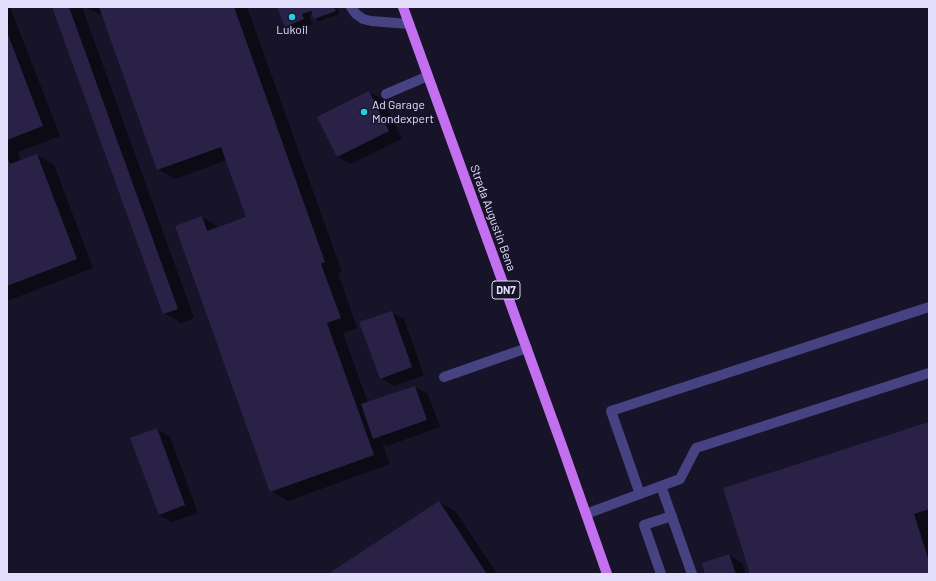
<!DOCTYPE html>
<html>
<head>
<meta charset="utf-8">
<style>
  body { margin:0 }
  #map { position:relative; width:936px; height:581px; overflow:hidden; background:#171328; font-family:Barlow,sans-serif }
  canvas { display:block }
  .frame { position:absolute; inset:0; border:8px solid #e2defc; pointer-events:none }
</style>
</head>
<body>
<div id="map">
<canvas width="936" height="581"></canvas>
<div class="frame"></div>
</div>
<script>
const c = document.querySelector('canvas').getContext('2d');
c.lineJoin = 'round';
function fillPath(path, color) { c.fillStyle = color; c.fill(path, 'evenodd'); }
const poly = rows => new Path2D(rows.map(r => 'M' + r).join(''));
function stroke(path, color, width, dash) { c.strokeStyle = color; c.lineWidth = width; c.lineCap = dash ? 'butt' : 'round'; c.setLineDash(dash || []); c.stroke(path); }
function drawText(font, color, halo, rows, align = 'center') {
  c.font = font + ' Barlow,sans-serif'; c.lineWidth = 3; c.setLineDash([]); c.textBaseline = 'middle'; c.strokeStyle = halo; c.fillStyle = color; for (const [text, x, y, turn = 0] of rows) {
    c.save(); c.translate(x, y); c.rotate((+turn || 0) * Math.PI / 180); c.textAlign = isNaN(turn) ? turn : align; if (halo) c.strokeText(text, 0, 0); c.fillText(text, 0, 0); c.restore();
  }
}
fillPath(poly([
  [7,7,10,7,60,136,18,152,21,161,37,155,54,165,93,268,7,301],
  [53,7,82,7,194,318,181,323,164,313],
  [86,7,247,7,342,272,338,273,357,328,343,333,368,403,415,387,428,394,440,427,387,446,382,443,390,464,288,501,271,491,202,217,219,227,247,218,227,160,175,179,158,169,103,16],
  [278,7,337,7,339,14,319,21,315,19,313,14,309,15,312,24,294,31,286,26],
  [369,92,382,99,402,139,351,164,338,157],
  [391,312,404,319,424,375,394,386,381,378],
  [929,423,929,574,751,574],
  [157,429,170,437,198,513,172,522,159,515],
  [439,502,456,512,497,574,330,574],
  [729,555,742,563,746,574,706,574]
]), '#0007');
fillPath(poly([
  [52,7,69,7,178,309,163,314],
  [99,7,234,7,325,262,321,264,341,318,327,323,374,455,270,492,175,226,202,216,207,231,246,217,221,147,157,170],
  [277,7,334,7,336,11,314,19,311,11,302,14,304,19,285,27],
  [7,32,43,126,7,140],
  [369,91,389,131,337,157,317,117],
  [37,154,77,259,7,286,7,157,10,164],
  [392,311,412,367,380,379,359,322],
  [415,386,427,420,373,439,361,404],
  [929,422,929,509,914,514,929,561,929,574,750,574,723,488],
  [157,428,185,505,159,515,130,438],
  [439,501,487,574,328,574],
  [729,554,736,574,705,574,702,563]
]), '#2a2147');
stroke(poly([
  [351,7,356,14,363,19,371,21,409,24],
  [386,94,428,76],
  [444,377,527,348],
  [661,486,692,574],
  [640,494,611,411,929,307],
  [586,514,680,479,696,448,929,373],
  [661,574,644,525,672,516]
]), '#474382', 10);
stroke(poly([
  [403,7,562,446,607,574]
]), '#c370f0', 10);
for (const [x, y, r, color] of [
  [292,17,4,"#1ed0e8"],
  [364,112,4,"#1ed0e8"]
]) { const dot = new Path2D(); dot.arc(x, y, r, 0, 2 * Math.PI); c.fillStyle = color; c.fill(dot); stroke(dot, '#171328', 1.5); }
for (const [x, y, w] of [
  [506,290,28]
]) { const box = new Path2D(); box.roundRect(x - w / 2, y - 9, w, 18, 3); c.fillStyle = '#171328'; c.fill(box); stroke(box, '#e2defc', 1); }
drawText('bold 11px', '#e2defc', null, [
  ["DN7",506,290]
]);
drawText('12px', '#e2defc', '#171328', [
  ["Lukoil",292,30],
  ["Ad Garage",372,105,"left"],
  ["Mondexpert",372,119,"left"]
]);
drawText('12px', '#e2defc', '#171328', [
  ["Strada Augustin Bena",493,218,70]
]);
</script>
</body>
</html>
